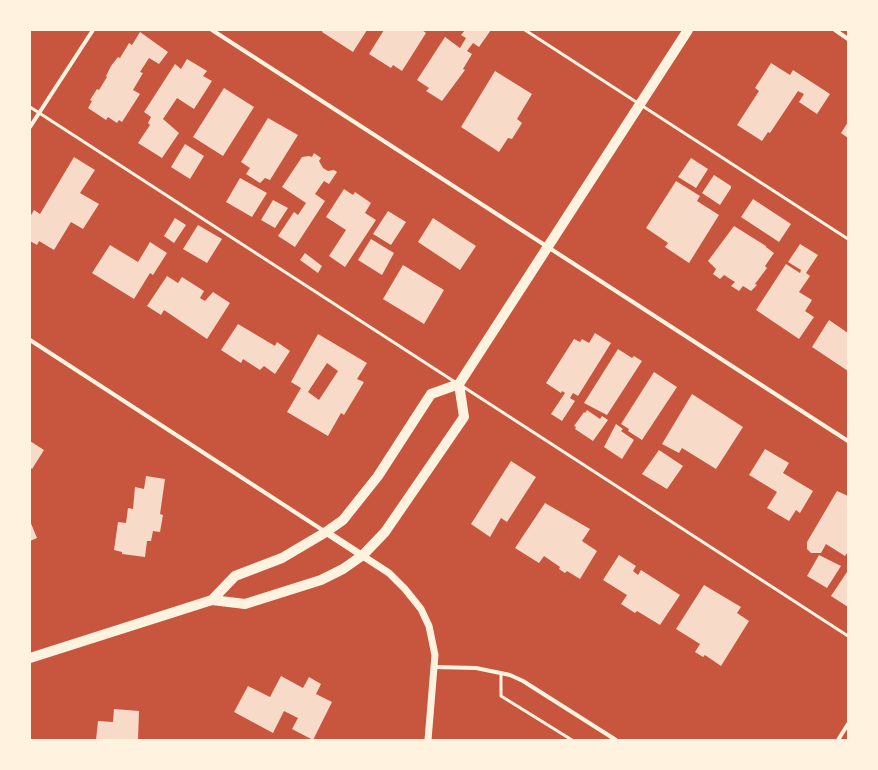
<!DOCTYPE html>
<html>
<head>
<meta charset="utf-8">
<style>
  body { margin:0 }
  #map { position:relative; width:878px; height:770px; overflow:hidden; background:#c8553d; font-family:"DM Sans",sans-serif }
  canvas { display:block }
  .frame { position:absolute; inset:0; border:31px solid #fff3e0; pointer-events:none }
</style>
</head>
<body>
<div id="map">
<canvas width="878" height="770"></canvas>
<div class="frame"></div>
</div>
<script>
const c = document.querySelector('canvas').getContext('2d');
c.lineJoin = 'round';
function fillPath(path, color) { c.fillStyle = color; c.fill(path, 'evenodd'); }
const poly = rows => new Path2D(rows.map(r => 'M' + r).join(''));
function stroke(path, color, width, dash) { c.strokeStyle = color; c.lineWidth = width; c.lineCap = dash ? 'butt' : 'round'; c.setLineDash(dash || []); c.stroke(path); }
fillPath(poly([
  [323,30,367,30,353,52,322,32],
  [384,30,422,30,426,33,402,71,393,65,391,68,369,54],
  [465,30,491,30,479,47,473,43,467,51,472,54,463,69,465,70,442,101,426,91,429,88,417,80,445,37,460,48,466,38,461,35],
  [140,32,168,52,159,64,149,58,140,72,143,73,133,90,140,94,122,122,119,120,117,123,108,117,106,120,88,108,92,101,90,100,97,89,99,90,107,77,106,76,111,66,118,57,120,58,129,43,132,45],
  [187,59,207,71,203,76,212,81,194,109,177,98,163,119,179,133,162,158,138,143,150,125,148,123,151,117,144,112,175,64,181,69],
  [771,63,790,75,793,70,830,94,817,114,799,102,804,94,798,91,770,133,768,132,762,141,737,125,759,91,755,88],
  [495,71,532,94,517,119,522,123,512,139,508,138,499,152,461,127],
  [224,88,254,107,223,156,193,137],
  [268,118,298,135,270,180,265,178,260,183,246,174,250,168,241,162],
  [848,122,848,138,841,133],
  [185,144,204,156,190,179,171,167],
  [314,153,321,158,319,161,323,168,328,171,334,170,337,172,329,184,324,181,315,194,325,201,295,247,278,236,294,212,298,215,306,203,282,187,302,157,309,156,312,157],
  [74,157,95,170,80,193,99,204,83,229,71,222,54,250,39,241,37,245,30,241,30,217,34,210,40,214],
  [691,158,708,169,696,188,678,177],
  [714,175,731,186,731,188,720,205,702,193],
  [240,178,267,193,252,217,226,202],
  [676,181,700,196,697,201,719,215,689,263,665,247,668,243,646,228],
  [344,189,353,195,355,192,371,203,365,213,376,220,345,267,329,256,346,230,326,217],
  [753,199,791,224,779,242,741,217],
  [273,200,288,208,275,228,261,220],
  [388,211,406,222,391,245,373,234],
  [175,218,186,225,174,243,164,236],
  [433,218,476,246,460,270,418,242],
  [198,225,222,239,207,263,183,249],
  [734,226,766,246,766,247,774,253,765,266,767,268,755,284,757,285,751,291,743,286,739,291,731,286,735,282,724,275,720,279,713,274,716,269,708,261],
  [371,239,394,253,382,275,358,260],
  [150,242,167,253,153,275,150,273,134,299,92,273,110,245,138,262],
  [800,244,818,255,806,273,810,276,799,292,812,300,805,311,814,317,799,339,756,310,786,264,800,273,801,270,788,262],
  [305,253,322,266,318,273,300,260],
  [403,265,444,290,424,324,383,299],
  [167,276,178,283,182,277,204,291,200,298,205,301,213,292,230,303,207,339,164,310,161,315,147,306],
  [829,320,848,333,848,371,812,347],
  [238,324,275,346,277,342,290,351,275,374,264,366,260,370,243,359,241,363,221,350],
  [595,333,611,343,578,396,573,393,570,398,575,401,562,421,551,414,565,393,562,391,561,393,546,383,574,339,580,342,582,339,589,343],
  [318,334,367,363,357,379,364,382,344,415,341,413,328,436,287,412,301,388,291,382],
  [327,363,338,371,319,400,308,392],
  [618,349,632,358,634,356,642,361,607,415,584,403],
  [654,372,677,387,642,440,628,431,629,429,621,424],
  [692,394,743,427,716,469,682,448,679,453,662,444],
  [587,410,600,419,602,416,608,420,593,441,575,429,576,427,574,426,584,412,585,413],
  [616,424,623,429,621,431,634,440,622,459,604,447],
  [30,441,44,450,32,469,30,467],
  [765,449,789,463,783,473,813,491,800,513,796,510,789,521,767,508,777,492,749,475],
  [659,450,683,466,667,489,642,474],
  [511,461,536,477,507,522,501,518,490,537,471,524],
  [146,476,165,479,160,514,163,515,160,532,153,531,151,541,147,541,145,557,122,554,122,552,114,550,118,522,126,523,128,508,133,509,135,487,144,489],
  [837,491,848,496,848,552,845,556,826,544,821,553,811,553,807,549,807,542],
  [545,503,590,529,582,541,597,551,580,579,567,571,565,573,559,569,560,567,544,556,539,563,515,548],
  [30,521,37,538,30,541],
  [619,555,636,566,633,571,638,575,641,570,680,595,660,625,637,611,635,613,621,604,627,595,603,580],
  [819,555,841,566,827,588,807,576],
  [847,572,848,573,848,607,831,596],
  [704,585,741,607,737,613,749,621,721,666,705,655,703,657,695,652,700,644,676,629],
  [281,676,303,688,309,677,321,684,316,694,332,702,313,740,292,729,298,718,284,711,273,733,234,712,248,686,270,697],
  [114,709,139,711,138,740,96,740,98,721,113,722]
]), '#f7dbc8');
stroke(poly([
  [525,30,848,239],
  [30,107,455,382],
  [462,386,848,636],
  [501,673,501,696,572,740]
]), '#fff3e0', 3);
stroke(poly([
  [212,30,848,441],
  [835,30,848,39],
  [30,127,93,30],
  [30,340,324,531],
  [434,667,476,668,510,675,523,681,616,740],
  [838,740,848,724]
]), '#fff3e0', 4);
stroke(poly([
  [326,532,389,573,405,589,421,609,429,626,435,655,428,740]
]), '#fff3e0', 7);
stroke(poly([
  [212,600,235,576,282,558,326,532,343,520,378,476,431,394,459,384,688,30],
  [30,658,212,600,245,604,321,580,343,569,363,555,385,532,464,417,459,384]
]), '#fff3e0', 10);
</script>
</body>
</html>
